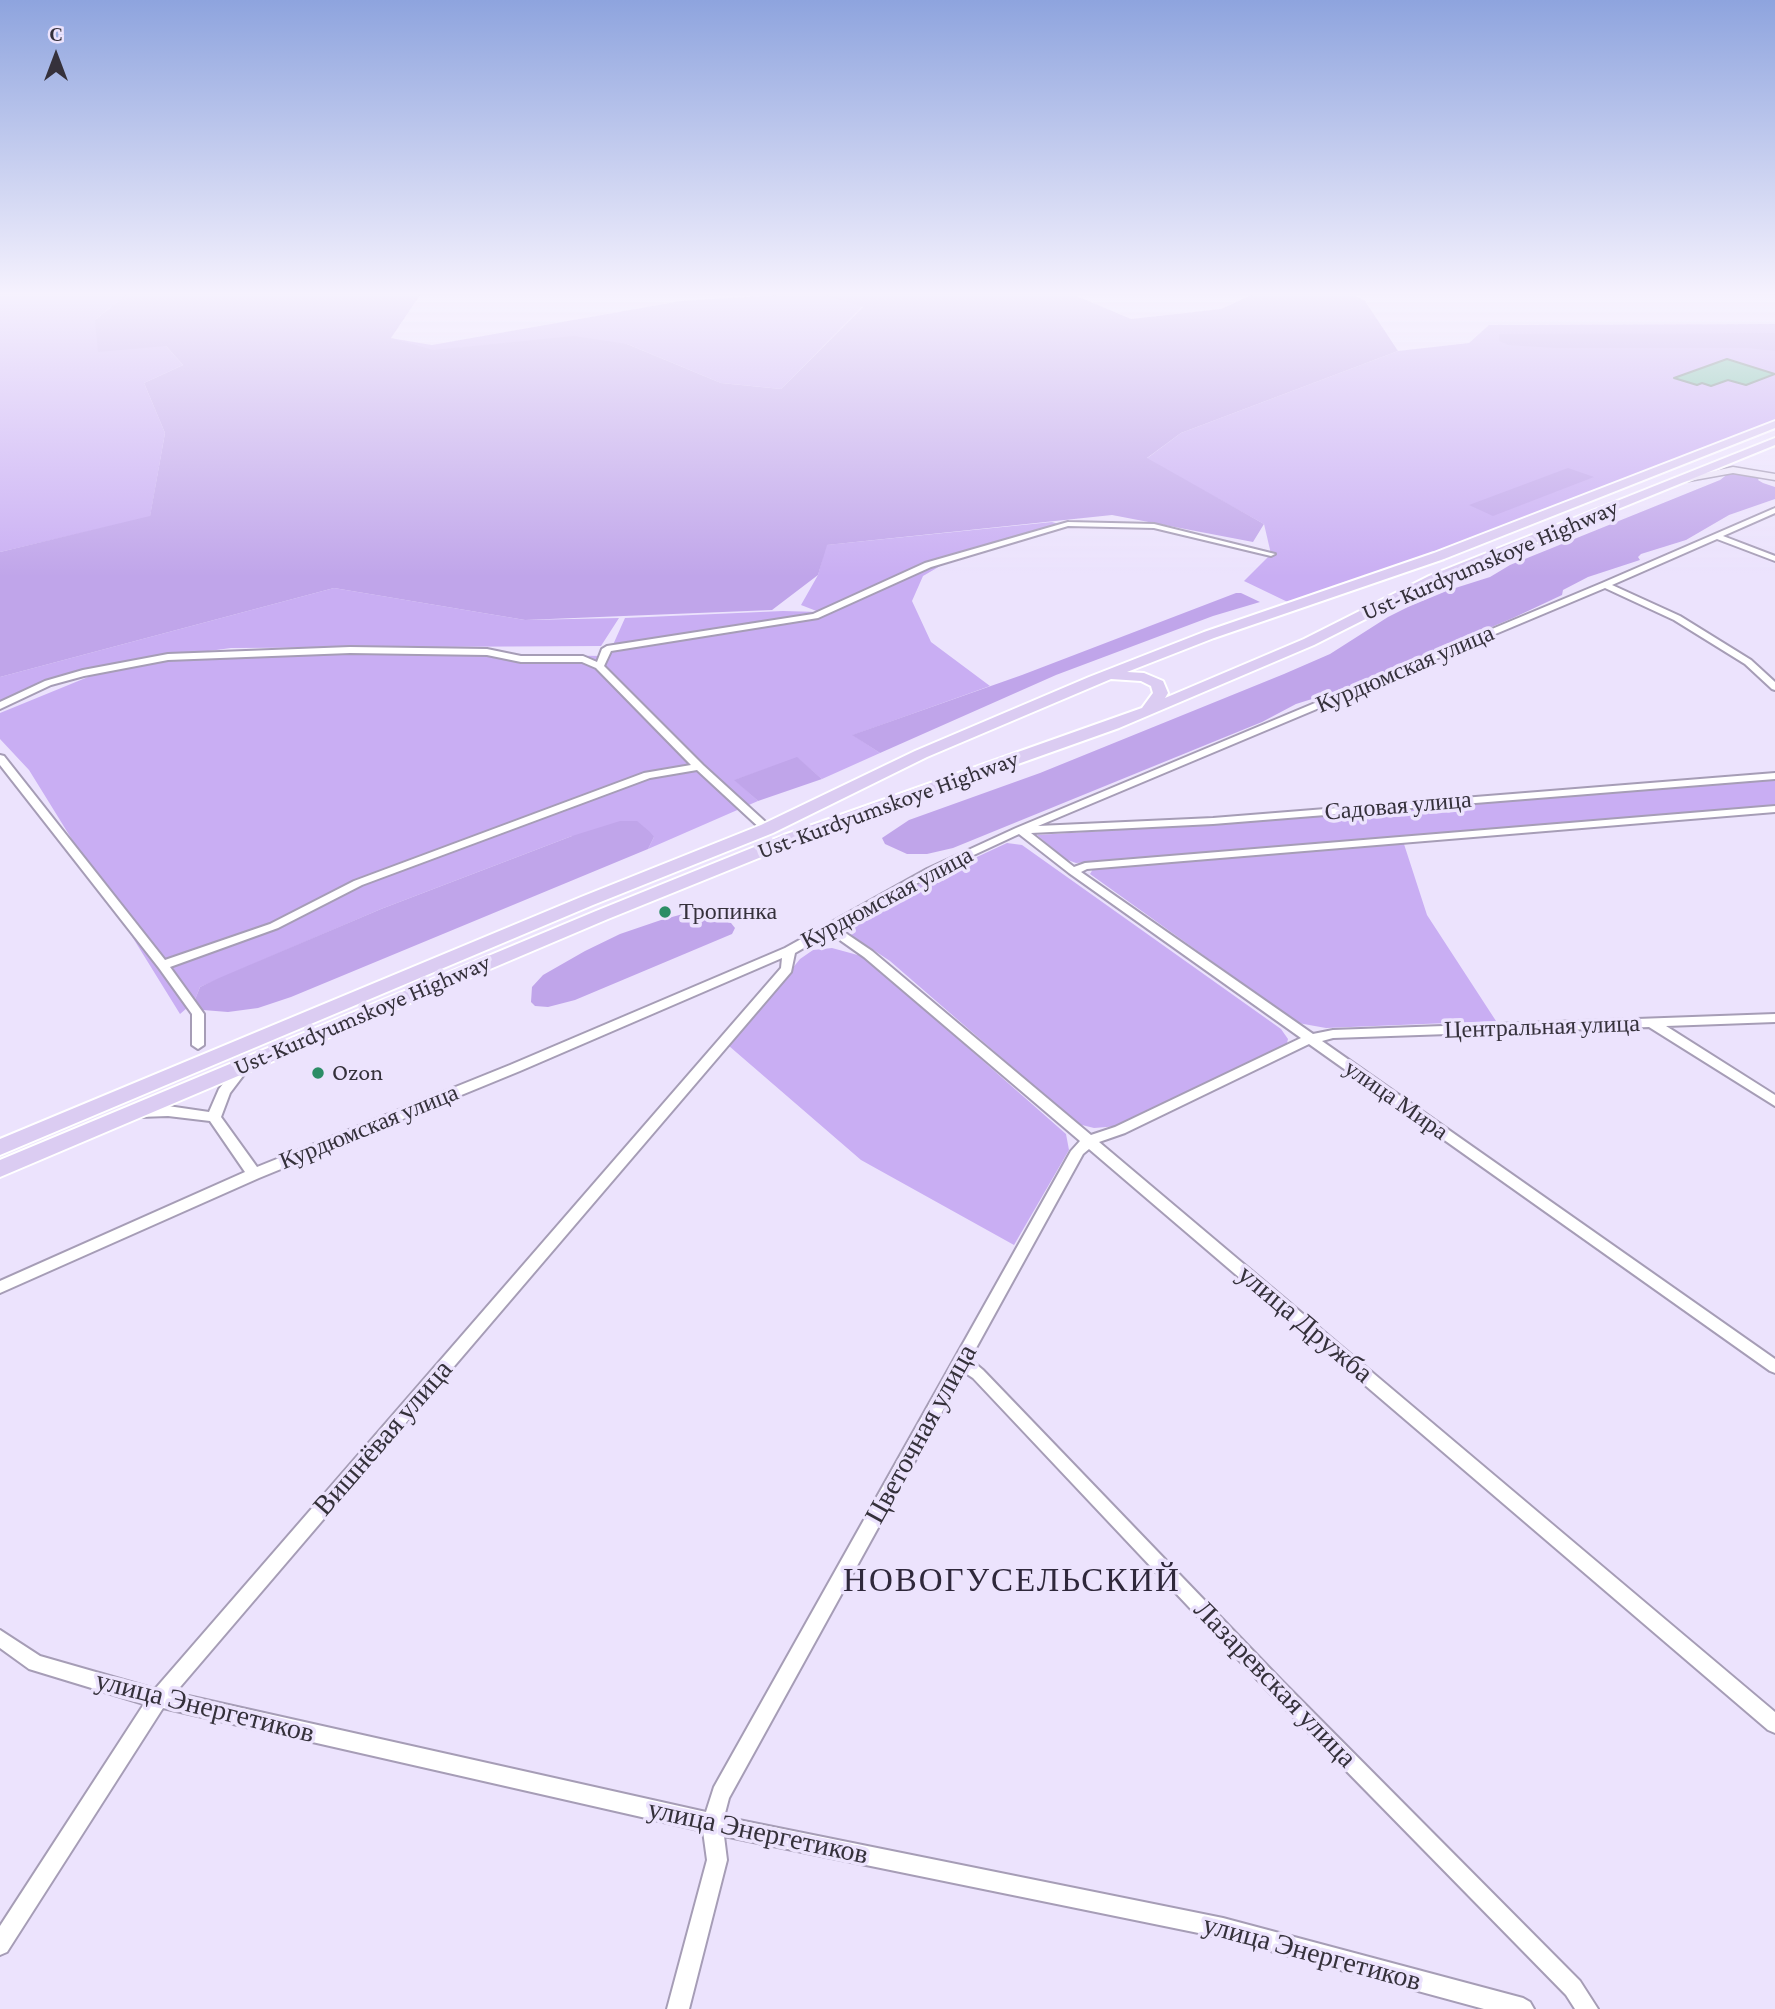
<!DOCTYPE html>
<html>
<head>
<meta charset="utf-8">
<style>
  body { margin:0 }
  #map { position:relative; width:1775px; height:2009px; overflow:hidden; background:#ece3fd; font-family:"Crimson Pro",serif }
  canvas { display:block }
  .north { position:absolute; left:21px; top:21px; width:70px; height:70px; -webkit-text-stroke:5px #ece3fd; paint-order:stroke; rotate:0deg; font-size:19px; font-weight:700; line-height:28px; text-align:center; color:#35313b }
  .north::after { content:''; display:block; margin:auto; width:24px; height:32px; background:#35313b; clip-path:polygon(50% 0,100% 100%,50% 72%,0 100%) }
</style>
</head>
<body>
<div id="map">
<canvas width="1775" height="2009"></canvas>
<div class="north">С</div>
</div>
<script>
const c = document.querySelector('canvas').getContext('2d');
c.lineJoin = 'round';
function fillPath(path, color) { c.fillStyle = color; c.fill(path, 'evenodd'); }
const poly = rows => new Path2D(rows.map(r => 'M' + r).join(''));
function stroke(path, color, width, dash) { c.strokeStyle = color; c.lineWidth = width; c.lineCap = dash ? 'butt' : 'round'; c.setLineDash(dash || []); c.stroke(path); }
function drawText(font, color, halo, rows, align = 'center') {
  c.font = font + ' "Crimson Pro",serif'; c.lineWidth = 7; c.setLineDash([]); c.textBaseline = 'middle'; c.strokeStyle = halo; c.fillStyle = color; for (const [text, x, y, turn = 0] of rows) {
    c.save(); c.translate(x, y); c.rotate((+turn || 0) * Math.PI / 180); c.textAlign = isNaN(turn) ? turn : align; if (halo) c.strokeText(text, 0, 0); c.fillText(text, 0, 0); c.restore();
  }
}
fillPath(poly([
  [0,295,126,295,95,320,166,346,183,365,144,383,165,433,150,517,0,552],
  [779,295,826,295,863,306,781,389,721,383,627,344,467,347,433,351,390,338,432,345,681,301],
  [1775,324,1775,423,1296,606,1244,581,1271,554,1264,524,1146,459,1181,433,1398,351,1469,343,1489,325],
  [1052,522,1065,526,954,558,923,576,912,601,931,642,990,686,853,735,880,753,822,779,797,758,735,780,758,801,648,849,654,837,572,836,381,909,200,987,194,1002,180,1014,29,770,0,739,0,713,110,668,229,652,608,656,625,618,783,611,819,612,801,605,818,575,826,545],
  [334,588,525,620,619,618,601,646,231,648,105,665,0,701,0,677],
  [1775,778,1775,805,1076,863,1065,859,1037,835,1213,824],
  [1403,841,1427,915,1496,1021,1326,1028,1298,1023,1090,874,1093,869],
  [1007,843,1022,845,1281,1029,1288,1039,1286,1047,1119,1126,1094,1128,1078,1124,890,961,848,933,852,924,923,882],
  [832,948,865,957,1066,1134,1069,1150,1014,1245,861,1160,729,1046,800,959,813,950]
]), '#c9aef3');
fillPath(poly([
  [126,295,420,295,391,338,433,350,574,336,627,344,721,383,781,389,863,307,826,295,1074,295,1131,319,1221,309,1252,295,1354,295,1365,301,1398,351,1181,433,1147,458,1264,524,1253,542,1112,515,827,545,818,575,772,610,525,620,334,588,0,677,0,552,150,516,165,433,144,383,183,365,166,346,98,352,95,320],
  [1775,333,1775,351,1748,348,1554,348,1508,345,1499,341,1499,334],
  [1568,468,1594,477,1493,516,1469,505],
  [1729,473,1760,477,1758,480,1763,483,1775,487,1775,499,1729,515,1686,540,1641,554,1638,557,1640,560,1588,577,1563,590,1562,595,1513,618,1344,689,1296,704,1262,722,953,848,927,854,907,854,885,844,882,838,909,820,1040,773,1284,674,1330,654,1388,617,1408,607,1449,590,1490,577,1510,565,1720,480],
  [1236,593,1241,593,1260,602,1213,616,1056,675,880,753,852,735,1022,675],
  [797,757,822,779,758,801,734,780],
  [620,821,637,821,650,832,654,837,648,849,291,997,258,1008,228,1012,203,1010,194,1002,200,987,219,978,381,909,572,836],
  [708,913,731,923,735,928,732,934,575,1000,548,1007,535,1006,531,1002,532,987,543,975,585,951,620,934,661,920,683,914]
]), '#c0a5ea');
const building = poly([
  [1727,359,1775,374,1746,385,1728,380,1711,386,1702,383,1697,385,1674,378,1727,359]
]);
fillPath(building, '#6dc29b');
stroke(building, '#657f71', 2);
const street = poly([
  [1775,508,1775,513,1723,536,1775,556,1775,561,1717,539,1612,585,1680,616,1751,660,1775,682,1775,690,1772,689,1745,664,1674,620,1605,588,1038,826,1213,818,1775,773,1775,779,1213,824,1031,833,1074,867,1085,863,1775,806,1775,812,1087,869,1081,872,1313,1034,1333,1030,1775,1014,1775,1022,1666,1026,1775,1095,1775,1106,1649,1027,1333,1038,1322,1041,1775,1359,1775,1373,1770,1371,1309,1044,1125,1133,1099,1142,1775,1712,1775,1733,1768,1730,1089,1149,1083,1154,970,1359,983,1370,1282,1681,1580,1981,1598,2009,1575,2009,1566,1995,1270,1693,973,1378,964,1372,729,1798,724,1817,1223,1918,1523,1998,1530,2002,1534,2009,1484,2009,1223,1938,724,1836,727,1860,689,2009,667,2009,707,1860,703,1831,163,1708,7,1952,0,1955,0,1926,144,1704,29,1669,0,1648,0,1630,40,1656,155,1689,781,968,782,958,520,1071,259,1178,0,1293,0,1281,245,1172,210,1121,168,1116,139,1117,134,1115,132,1112,134,1109,168,1106,209,1112,219,1089,241,1061,251,1061,252,1064,230,1093,221,1117,257,1167,510,1065,785,948,927,869,1016,828,1602,583,1775,508],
  [1019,834,1069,873,1301,1038,1115,1127,1091,1135,872,951,838,928,935,873,1019,834],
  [830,933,864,957,1080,1141,1071,1151,714,1787,706,1812,175,1693,791,972,795,953,830,933],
  [1068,522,1154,524,1275,554,1271,556,1154,528,1068,526,931,567,818,618,611,651,604,666,703,765,771,827,772,829,771,831,763,831,697,770,650,778,362,885,278,928,170,967,204,1014,204,1045,198,1049,192,1045,192,1014,159,968,0,765,0,755,4,756,165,960,270,924,354,881,644,773,691,765,596,668,582,662,521,662,487,655,350,653,168,660,84,676,51,685,0,709,0,702,45,681,83,670,168,654,350,647,487,649,521,656,583,656,597,662,602,649,607,646,813,614,925,563,1068,522]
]);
const secondary = poly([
  [1733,467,1775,474,1775,480,1733,473,1683,482,1678,479,1733,467]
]);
const primary = poly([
  [1775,421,1775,428,1444,559,1214,638,1127,672,1144,673,1163,681,1168,693,1165,698,1304,639,1429,576,1775,438,1775,445,1439,582,1314,645,1119,728,796,843,608,919,0,1177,0,1160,596,911,784,835,1142,708,1153,693,1151,686,1141,681,1111,679,927,757,773,833,593,905,0,1155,0,1139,581,897,761,825,915,751,1089,677,1204,632,1434,553,1775,421]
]);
stroke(street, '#a69db6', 4);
stroke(secondary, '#a69db6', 3);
stroke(primary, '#fff', 4);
fillPath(street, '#fff');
fillPath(secondary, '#ede6f8');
fillPath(primary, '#dbccf2');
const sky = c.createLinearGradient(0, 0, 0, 577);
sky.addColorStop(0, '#8ea4de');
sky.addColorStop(0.51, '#f6f2fe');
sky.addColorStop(1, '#f6f2fe00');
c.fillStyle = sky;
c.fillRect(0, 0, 1775, 577);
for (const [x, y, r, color] of [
  [665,912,7,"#2c8d66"],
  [318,1073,7,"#2c8d66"]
]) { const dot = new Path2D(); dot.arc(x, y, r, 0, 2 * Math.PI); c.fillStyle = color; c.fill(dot); stroke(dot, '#ece3fd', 2.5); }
drawText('24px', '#35313b', '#ece3fd', [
  ["Ust-Kurdyumskoye Highway",1490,560,-23],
  ["Курдюмская улица",1405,669,-23],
  ["Ust-Kurdyumskoye Highway",888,805,-20],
  ["Садовая улица",1398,806,-5],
  ["Курдюмская улица",887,898,-28],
  ["Ust-Kurdyumskoye Highway",362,1015,-23],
  ["Центральная улица",1542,1027,-2],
  ["улица Мира",1396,1100,35],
  ["Курдюмская улица",369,1127,-22]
]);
drawText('24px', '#35313b', '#ece3fd', [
  ["Тропинка",679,912],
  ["Ozon",332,1073]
], 'left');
drawText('28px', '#35313b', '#ece3fd', [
  ["улица Дружба",1305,1324,40],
  ["Цветочная улица",921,1434,-61],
  ["Вишнёвая улица",383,1438,-49],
  ["Лазаревская улица",1275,1684,46],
  ["улица Энергетиков",205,1707,14],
  ["улица Энергетиков",758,1832,12],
  ["улица Энергетиков",1312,1953,15]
]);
c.letterSpacing = '2px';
drawText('33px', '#2f283b', '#ece3fd', [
  ["НОВОГУСЕЛЬСКИЙ",1012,1581]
]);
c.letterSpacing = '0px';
</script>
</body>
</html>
